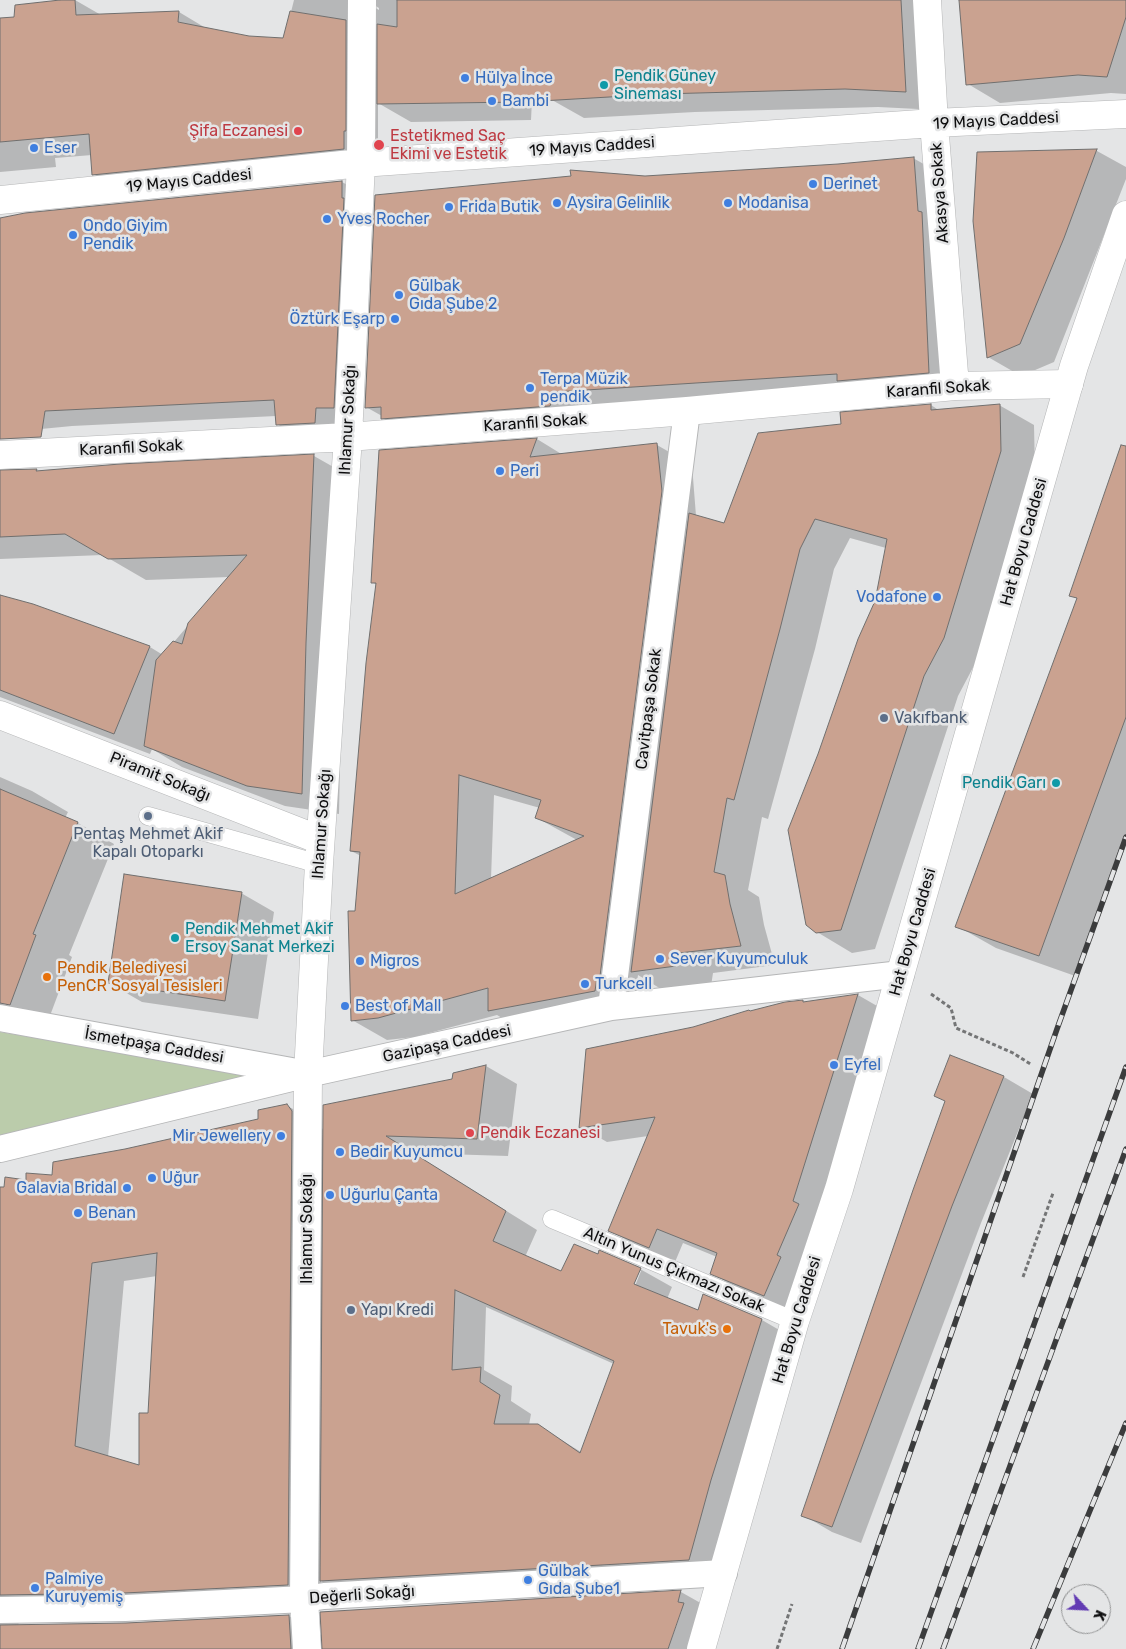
<!DOCTYPE html>
<html>
<head>
<meta charset="utf-8">
<style>
  body { margin:0 }
  #map { position:relative; width:1126px; height:1649px; overflow:hidden; background:#e4e5e6; font-family:Rubik,sans-serif }
  canvas { display:block }
  .north { position:absolute; left:1061px; top:1584px; width:50px; height:50px; box-sizing:border-box; background:#e4e5e6; border:1px solid #8e8f90; border-radius:50%; rotate:115deg; font-size:14px; font-weight:700; line-height:20px; text-align:center; color:#0e0e0f }
  .north::after { content:''; display:block; margin:auto; width:18px; height:22px; background:#623bb3; clip-path:polygon(50% 0,100% 100%,50% 72%,0 100%) }
</style>
</head>
<body>
<div id="map">
<canvas width="1126" height="1649"></canvas>
<div class="north">K</div>
</div>
<script>
const c = document.querySelector('canvas').getContext('2d');
c.lineJoin = 'round';
function fillPath(path, color) { c.fillStyle = color; c.fill(path, 'evenodd'); }
const poly = rows => new Path2D(rows.map(r => 'M' + r).join(''));
function stroke(path, color, width, dash) { c.strokeStyle = color; c.lineWidth = width; c.lineCap = dash ? 'butt' : 'round'; c.setLineDash(dash || []); c.stroke(path); }
function drawText(font, color, halo, rows, align = 'center') {
  c.font = font + ' Rubik,sans-serif'; c.lineWidth = 5; c.setLineDash([]); c.textBaseline = 'middle'; c.strokeStyle = halo; c.fillStyle = color; for (const [text, x, y, turn = 0] of rows) {
    c.save(); c.translate(x, y); c.rotate((+turn || 0) * Math.PI / 180); c.textAlign = isNaN(turn) ? turn : align; if (halo) c.strokeText(text, 0, 0); c.fillText(text, 0, 0); c.restore();
  }
}
fillPath(poly([
  [0,1032,257,1075,0,1147]
]), '#bbccab');
fillPath(poly([
  [71,0,75,0,101,15,179,12,209,30,249,37,284,40,294,0,361,0,379,10,379,8,366,0,537,0,531,120,411,122,378,103,378,149,126,193,93,174,92,155,55,158,56,167,0,172,0,19,15,18],
  [562,0,932,0,938,110,878,107,695,112,584,118,552,100],
  [960,0,1126,0,1126,94,1111,93,1000,103,968,84],
  [1097,151,1126,167,1126,179,1054,362,1021,376,988,357,978,154],
  [913,158,943,175,959,389,412,435,382,418,382,416,366,407,645,177,838,166],
  [342,182,369,197,342,438,303,440,277,424,276,416,72,426,0,433,0,220,26,214],
  [931,405,940,411,999,405,1034,425,1035,472,978,658,958,696,875,949,852,953,817,932,820,754,876,601,886,548,850,538,834,569,815,649,768,819,762,817,748,890,759,897,764,925,775,965,713,973,711,986,666,992,638,975,635,996,524,1031,497,1015,414,1037,387,1040,352,1020,361,856,351,851,377,585,372,582,380,451,537,439,563,455,657,445,692,465,696,516,725,524,842,425],
  [494,795,540,808,537,818,577,840,491,879],
  [314,456,351,477,342,665,339,814,285,806,182,767,152,749,150,754,0,697,0,596,150,647,163,655,229,577,146,580,103,555,0,559,0,472,36,470,40,472],
  [1126,466,1126,845,1078,977,996,948,957,926,1078,599,1070,595],
  [0,777,32,791,68,812,65,818,78,823,114,844,69,955,72,957,48,1021,0,1011],
  [241,893,274,912,258,1019,142,1002,109,983],
  [858,995,884,1010,790,1310,738,1289,712,1273,717,1257,683,1243,675,1262,636,1245,609,1230,648,1136,607,1142,581,1127,694,1028,751,1012,802,1002,805,1003],
  [951,1057,1004,1077,1033,1094,981,1223,861,1543,832,1532,803,1515,946,1102],
  [486,1066,517,1084,508,1156,413,1153,537,1230,525,1257,561,1272,598,1256,640,1269,672,1287,667,1299,699,1312,762,1320,793,1338,720,1577,352,1599,321,1581,320,1603,19,1622,18,1626,126,1624,289,1616,323,1636,322,1613,681,1592,713,1610,706,1649,668,1649,682,1610,680,1610,666,1649,0,1649,0,1188,5,1188,27,1181,54,1176,125,1150,259,1120,286,1105,319,1124,324,1131],
  [638,1271,641,1271,633,1291,631,1290],
  [157,1276,149,1414,140,1466,108,1457,124,1281],
  [486,1307,614,1364,581,1452,537,1425,529,1425,531,1414,511,1401,512,1386,484,1370]
]), '#0003');
const building = poly([
  [60,0,75,0,76,15,179,11,178,22,249,36,283,38,290,11,346,20,346,131,344,131,344,149,92,175,89,134,0,142,0,18,14,17,15,5,60,0],
  [397,0,901,0,906,92,845,89,661,94,523,102,377,104,377,24,397,27,397,0],
  [959,0,1126,0,1126,17,1107,77,1078,75,966,85,959,0],
  [1097,149,1064,238,1020,344,987,358,973,221,977,152,1097,149],
  [914,157,918,211,922,212,929,373,837,381,837,374,555,392,550,406,381,419,381,407,365,408,375,195,571,176,570,170,645,176,838,164,914,157],
  [342,181,342,198,344,198,334,408,316,408,315,423,276,425,274,400,45,411,41,437,0,439,0,218,25,213,342,181],
  [931,404,931,410,1000,404,1001,451,944,638,924,676,841,930,816,933,806,925,788,830,818,754,858,639,875,601,887,539,815,519,800,549,780,629,734,800,727,798,714,872,725,875,730,904,741,946,679,953,676,966,631,972,689,513,724,523,758,433,841,424,840,412,931,404],
  [537,438,530,457,657,443,662,491,600,976,597,977,595,991,488,1011,488,988,378,1018,351,1021,348,911,355,911,360,852,350,851,366,663,376,583,371,583,379,450,537,438],
  [459,775,541,800,535,818,584,836,455,894,459,775],
  [1121,445,1126,446,1126,717,1039,956,955,927,1077,598,1069,596,1121,445],
  [314,454,306,643,302,794,247,786,144,746,156,660,173,641,182,644,188,623,247,555,108,559,65,534,0,537,0,470,37,469,36,471,120,464,314,454],
  [0,595,33,604,150,646,114,734,0,690,0,595],
  [0,789,78,822,33,934,36,935,10,1005,0,1003,0,789],
  [124,874,242,892,225,1001,108,983,124,874],
  [858,994,793,1201,799,1204,777,1255,781,1257,764,1296,710,1274,717,1253,657,1229,649,1248,608,1231,655,1117,579,1128,586,1049,693,1027,749,1010,750,1011,785,1002,803,1000,803,1002,858,994],
  [950,1055,1004,1076,952,1206,832,1527,801,1516,913,1190,945,1101,934,1096,950,1055],
  [486,1065,477,1139,386,1136,506,1211,493,1241,561,1271,574,1244,598,1254,599,1250,641,1268,634,1284,698,1310,703,1294,762,1319,711,1480,689,1560,320,1581,323,1105,452,1079,453,1073,486,1065],
  [455,1290,614,1361,580,1453,538,1424,494,1424,500,1395,480,1382,481,1367,452,1370,455,1290],
  [287,1104,292,1111,288,1585,124,1593,0,1595,0,1187,4,1187,5,1177,26,1180,26,1173,52,1175,53,1162,125,1149,258,1119,258,1110,287,1104],
  [157,1253,148,1413,139,1413,139,1465,75,1446,92,1263,157,1253],
  [681,1590,678,1602,684,1603,668,1649,322,1649,320,1612,681,1590],
  [289,1615,291,1649,0,1649,0,1625,126,1623,289,1615]
]);
fillPath(building, '#caa290');
stroke(building, '#706f6e', 1);
const service = poly([
  [148,816,319,864],
  [552,1219,795,1321]
]);
const pedestrian = poly([
  [611,1007,687,411],
  [0,1018,297,1072],
  [0,1149,308,1074,611,1007,901,974],
  [0,1610,125,1608,304,1599,324,1596,724,1573]
]);
const minor = poly([
  [927,0,934,123,955,386],
  [0,200,361,163,934,123,1126,114],
  [0,455,348,437,687,411,955,386,1069,384],
  [0,715,320,840],
  [307,1649,304,1599,308,1074,319,864,348,437,361,163,362,0]
]);
const tertiary = poly([
  [701,1649,795,1321,839,1189,1074,366,1126,215]
]);
stroke(service, '#b5b6b7', 19);
stroke(pedestrian, '#b5b6b7', 28);
stroke(minor, '#b5b6b7', 29);
stroke(tertiary, '#b5b6b7', 29);
stroke(poly([
  [931,994,951,1008,956,1028,1013,1053,1032,1065],
  [1023,1277,1053,1193],
  [777,1649,792,1604]
]), '#747576', 3, [4, 2.5]);
stroke(service, '#fff', 18);
stroke(pedestrian, '#fff', 26);
stroke(minor, '#fff', 28);
stroke(tertiary, '#fff', 28);
const rail = poly([
  [842,1649,1057,1029,1126,837],
  [918,1649,1126,1067],
  [943,1649,1126,1149],
  [1033,1649,1126,1423]
]);
stroke(rail, '#3b3c3d', 5.5);
stroke(rail, '#e4e5e6', 4, [11]);
for (const [x, y, r, color] of [
  [465,78,5,"#3f7fe0"],
  [604,85,5,"#0f9aa8"],
  [492,101,5,"#3f7fe0"],
  [298,131,5,"#e0444e"],
  [379,145,6,"#e0444e"],
  [34,148,5,"#3f7fe0"],
  [813,184,5,"#3f7fe0"],
  [557,203,5,"#3f7fe0"],
  [728,203,5,"#3f7fe0"],
  [449,207,5,"#3f7fe0"],
  [327,219,5,"#3f7fe0"],
  [73,235,5,"#3f7fe0"],
  [399,295,5,"#3f7fe0"],
  [395,319,5,"#3f7fe0"],
  [530,388,5,"#3f7fe0"],
  [500,471,5,"#3f7fe0"],
  [937,597,5,"#3f7fe0"],
  [884,718,5,"#5c6f8a"],
  [1056,783,5,"#0f9aa8"],
  [148,816,5,"#5c6f8a"],
  [175,938,5,"#0f9aa8"],
  [660,959,5,"#3f7fe0"],
  [360,961,5,"#3f7fe0"],
  [47,977,5,"#e8710a"],
  [585,984,5,"#3f7fe0"],
  [345,1006,5,"#3f7fe0"],
  [834,1065,5,"#3f7fe0"],
  [470,1133,5,"#e0444e"],
  [281,1136,5,"#3f7fe0"],
  [340,1152,5,"#3f7fe0"],
  [152,1178,5,"#3f7fe0"],
  [127,1188,5,"#3f7fe0"],
  [330,1195,5,"#3f7fe0"],
  [78,1213,5,"#3f7fe0"],
  [351,1310,5,"#5c6f8a"],
  [727,1329,5,"#e8710a"],
  [528,1580,5,"#3f7fe0"],
  [35,1588,5,"#3f7fe0"]
]) { const dot = new Path2D(); dot.arc(x, y, r, 0, 2 * Math.PI); c.fillStyle = color; c.fill(dot); stroke(dot, '#e4e5e6', 2); }
drawText('16px', '#0d838f', '#e4e5e6', [
  ["Pendik Güney",614,76],
  ["Sineması",614,94],
  ["Pendik Garı",1046,783,"right"],
  ["Pendik Mehmet Akif",185,929],
  ["Ersoy Sanat Merkezi",185,947]
], 'left');
drawText('16px', '#366cbe', '#e4e5e6', [
  ["Hülya İnce",475,78],
  ["Bambi",502,101],
  ["Eser",44,148],
  ["Derinet",823,184],
  ["Aysira Gelinlik",567,203],
  ["Modanisa",738,203],
  ["Frida Butik",459,207],
  ["Yves Rocher",337,219],
  ["Ondo Giyim",83,226],
  ["Pendik",83,244],
  ["Gülbak",409,286],
  ["Gıda Şube 2",409,304],
  ["Öztürk Eşarp",385,319,"right"],
  ["Terpa Müzik",540,379],
  ["pendik",540,397],
  ["Peri",510,471],
  ["Vodafone",927,597,"right"],
  ["Sever Kuyumculuk",670,959],
  ["Migros",370,961],
  ["Turkcell",595,984],
  ["Best of Mall",355,1006],
  ["Eyfel",844,1065],
  ["Mir Jewellery",271,1136,"right"],
  ["Bedir Kuyumcu",350,1152],
  ["Uğur",162,1178],
  ["Galavia Bridal",117,1188,"right"],
  ["Uğurlu Çanta",340,1195],
  ["Benan",88,1213],
  ["Gülbak",538,1571],
  ["Gıda Şube1",538,1589],
  ["Palmiye",45,1579],
  ["Kuruyemiş",45,1597]
], 'left');
drawText('16px', '#0e0e0f', '#e4e5e6', [
  ["19 Mayıs Caddesi",996,121,-3],
  ["19 Mayıs Caddesi",592,147,-4],
  ["19 Mayıs Caddesi",189,181,-6],
  ["Akasya Sokak",940,193,-94],
  ["Karanfil Sokak",938,389,-4],
  ["Ihlamur Sokağı",348,420,-87],
  ["Karanfil Sokak",535,423,-4],
  ["Karanfil Sokak",131,448,-3],
  ["Hat Boyu Caddesi",1024,542,-74],
  ["Cavitpaşa Sokak",649,709,-83],
  ["Piramit Sokağı",160,777,22],
  ["Ihlamur Sokağı",322,824,-86],
  ["Hat Boyu Caddesi",913,932,-74],
  ["Gazipaşa Caddesi",447,1044,-12],
  ["İsmetpaşa Caddesi",154,1046,10],
  ["Ihlamur Sokağı",307,1229,-90],
  ["Altın Yunus Çıkmazı Sokak",674,1270,23],
  ["Hat Boyu Caddesi",797,1320,-73],
  ["Değerli Sokağı",362,1595,-4]
]);
drawText('16px', '#be3a42', '#e4e5e6', [
  ["Şifa Eczanesi",288,131,"right"],
  ["Estetikmed Saç",390,136],
  ["Ekimi ve Estetik",390,154],
  ["Pendik Eczanesi",480,1133]
], 'left');
drawText('16px', '#4e5e75', '#e4e5e6', [
  ["Vakıfbank",894,718],
  ["Pentaş Mehmet Akif",148,834,"center"],
  ["Kapalı Otoparkı",148,852,"center"],
  ["Yapı Kredi",361,1310]
], 'left');
drawText('16px', '#c56008', '#e4e5e6', [
  ["Pendik Belediyesi",57,968],
  ["PenCR Sosyal Tesisleri",57,986],
  ["Tavuk's",717,1329,"right"]
], 'left');
</script>
</body>
</html>
